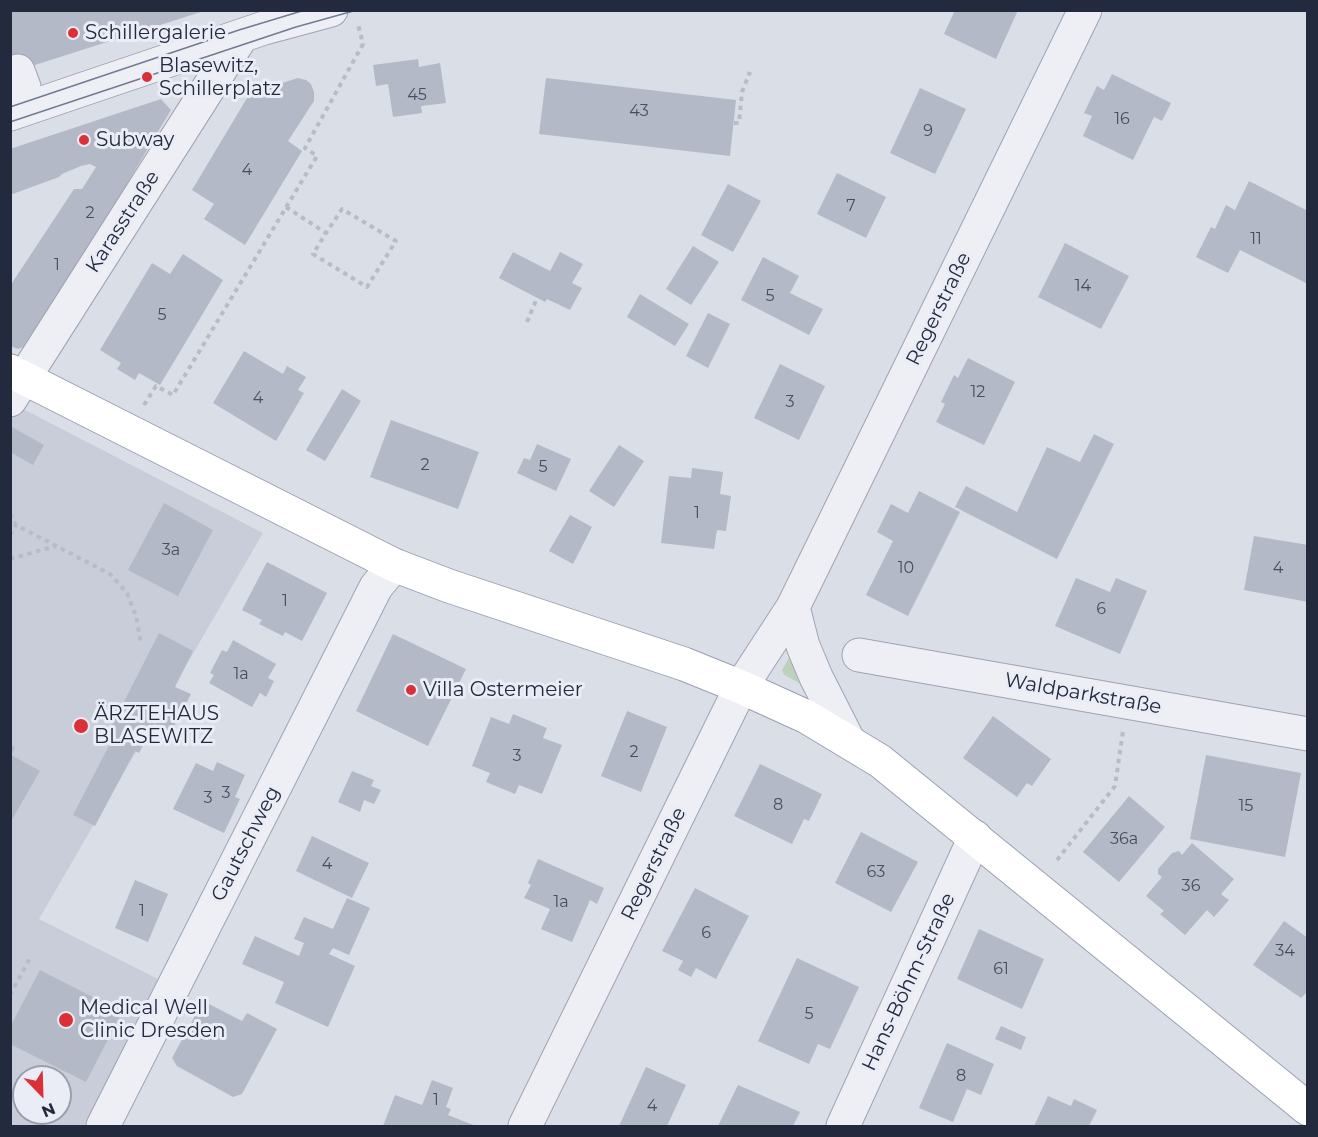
<!DOCTYPE html>
<html>
<head>
<meta charset="utf-8">
<style>
  body { margin:0 }
  #map { position:relative; width:1318px; height:1137px; overflow:hidden; background:#dadee7; font-family:Montserrat,sans-serif }
  canvas { display:block }
  .frame { position:absolute; inset:0; border:12px solid #232a3e; pointer-events:none }
  .north { position:absolute; left:12px; top:1065px; width:60px; height:60px; box-sizing:border-box; background:#eaedf5; border:2px solid #9a9fac; border-radius:50%; rotate:157deg; font-size:16px; font-weight:700; line-height:24px; text-align:center; color:#232a3e }
  .north::after { content:''; display:block; margin:auto; width:21px; height:27px; background:#db3037; clip-path:polygon(50% 0,100% 100%,50% 72%,0 100%) }
</style>
</head>
<body>
<div id="map">
<canvas width="1318" height="1137"></canvas>
<div class="frame"></div>
<div class="north">N</div>
</div>
<script>
const c = document.querySelector('canvas').getContext('2d');
c.lineJoin = 'round';
function fillPath(path, color) { c.fillStyle = color; c.fill(path, 'evenodd'); }
const poly = rows => new Path2D(rows.map(r => 'M' + r).join(''));
function stroke(path, color, width, dash) { c.strokeStyle = color; c.lineWidth = width; c.lineCap = dash ? 'butt' : 'round'; c.setLineDash(dash || []); c.stroke(path); }
function drawText(font, color, halo, rows, align = 'center') {
  c.font = font + ' Montserrat,sans-serif'; c.lineWidth = 6; c.setLineDash([]); c.textBaseline = 'middle'; c.strokeStyle = halo; c.fillStyle = color; for (const [text, x, y, turn = 0] of rows) {
    c.save(); c.translate(x, y); c.rotate((+turn || 0) * Math.PI / 180); c.textAlign = isNaN(turn) ? turn : align; if (halo) c.strokeText(text, 0, 0); c.fillText(text, 0, 0); c.restore();
  }
}
fillPath(poly([
  [10,405,27,411,263,533,39,919,158,979,85,1126,11,1126],
  [24,1077,60,1077,60,1113,24,1113]
]), '#c8cdd9');
fillPath(poly([
  [794,649,814,691,784,675,782,670]
]), '#bed2bb');
fillPath(poly([
  [10,10,204,10,204,11,10,73],
  [955,10,1018,10,996,59,944,34],
  [418,59,419,67,440,63,446,103,421,106,422,113,393,117,388,84,376,86,373,65],
  [1112,74,1171,103,1162,121,1154,117,1133,160,1083,136,1092,116,1084,113,1097,86,1104,90],
  [298,78,306,80,311,84,314,92,314,101,288,141,302,151,245,245,204,219,214,204,192,190,250,93],
  [546,78,736,100,730,156,539,134],
  [920,88,966,109,935,174,890,153],
  [161,99,171,110,119,197,29,345,18,349,10,346,10,286,74,189,82,189,96,167,90,164,81,166,62,174,59,177,10,195,10,149],
  [837,173,886,197,866,238,817,214],
  [1249,181,1308,211,1308,284,1240,250,1228,273,1196,257,1211,227,1215,229,1226,205,1235,210],
  [728,184,761,201,733,252,701,235],
  [1065,243,1129,276,1101,329,1038,297],
  [693,246,719,262,691,305,666,289],
  [513,252,550,271,560,252,583,264,572,283,582,288,570,310,547,299,545,302,499,278],
  [183,254,223,280,160,385,139,373,135,380,117,369,121,363,100,350,152,263,170,274],
  [763,257,799,276,790,293,823,309,809,335,741,300],
  [640,294,689,324,675,346,627,317],
  [708,313,730,324,708,368,686,356],
  [244,351,283,374,287,366,306,377,298,390,304,393,276,441,213,403],
  [968,358,1015,382,984,445,936,422,945,404,941,402,954,375,958,378],
  [780,364,825,386,799,440,754,418],
  [342,389,361,401,325,461,306,450],
  [391,420,479,452,458,509,370,477],
  [12,427,44,445,33,465,10,452,10,431],
  [1094,434,1114,444,1057,559,955,507,966,486,1017,512,1047,447,1080,462],
  [537,444,571,459,556,491,517,473,524,458,530,460],
  [619,445,644,461,614,507,589,491],
  [692,468,723,472,720,494,731,496,726,531,717,530,714,549,661,543,669,476,691,478],
  [919,491,960,512,908,616,866,595,893,541,877,532,891,504,908,513],
  [164,503,213,530,178,596,128,570],
  [570,515,592,527,573,564,549,551],
  [1254,536,1308,545,1308,602,1244,590],
  [267,562,327,593,302,641,285,632,283,636,259,624,262,620,242,610],
  [1076,578,1110,592,1116,578,1147,591,1120,654,1055,626],
  [159,633,193,651,175,687,191,694,171,732,154,724,139,753,135,751,95,826,73,815,112,740,106,737],
  [393,634,466,669,428,746,356,711],
  [233,640,276,664,268,678,274,681,266,697,260,693,252,707,209,683,214,675,210,673,222,650,227,652],
  [627,711,667,727,641,792,601,776],
  [513,714,547,728,543,738,562,745,542,794,519,785,515,794,486,782,490,773,472,766,491,717,509,724],
  [993,716,1051,759,1032,786,1027,783,1017,797,963,758],
  [10,745,15,747,11,755,40,771,10,823],
  [1206,755,1301,773,1285,857,1190,839],
  [217,762,245,775,235,797,240,799,224,833,173,809,196,763,213,771],
  [760,764,822,794,809,821,804,819,792,844,734,816],
  [352,771,374,780,371,786,381,790,374,804,364,800,360,812,338,802],
  [1129,796,1165,827,1119,882,1083,852],
  [861,832,918,862,891,912,835,883],
  [312,836,369,863,352,898,296,871],
  [1192,843,1234,879,1221,894,1229,900,1214,917,1207,910,1185,935,1160,914,1164,911,1146,896,1162,877,1158,874,1158,869,1172,853,1179,851,1182,855],
  [538,859,604,888,597,904,590,900,572,942,541,929,550,909,524,898,531,885,528,883],
  [135,880,168,894,148,942,115,928],
  [695,888,749,916,716,979,696,968,691,977,678,970,683,961,662,951],
  [347,898,370,908,349,955,333,948,329,954,355,966,328,1027,275,1003,284,982,242,964,255,936,299,956,304,943,294,939,304,917,333,929],
  [1284,921,1308,938,1308,991,1301,998,1253,965],
  [979,929,1044,959,1022,1009,957,979],
  [797,958,859,987,830,1049,818,1044,809,1064,758,1041],
  [40,970,122,1012,86,1082,10,1044,10,1027],
  [203,1001,242,1021,247,1013,277,1029,242,1094,233,1097,177,1066,172,1058],
  [1001,1026,1026,1037,1021,1050,995,1039],
  [947,1043,994,1064,981,1095,967,1089,953,1122,919,1108],
  [646,1067,686,1085,667,1126,619,1126],
  [432,1080,453,1088,446,1107,451,1109,448,1115,476,1126,383,1126,395,1095,422,1105],
  [738,1085,800,1112,793,1126,718,1126],
  [1048,1096,1071,1106,1074,1099,1097,1110,1089,1126,1034,1126]
]), '#b4b9c7');
const minor = poly([
  [18,71,24,87],
  [10,114,264,28,331,10],
  [10,400,241,37],
  [793,607,803,646,816,677,849,742],
  [859,655,1308,734],
  [103,1126,376,587,394,565],
  [525,1126,741,687,793,607,1085,10],
  [843,1126,975,837]
]);
const major = poly([
  [10,371,394,565,449,586,684,664,741,687,807,717,880,761,1308,1109]
]);
stroke(minor, '#9fa4b1', 35);
stroke(major, '#99a0b4', 35);
stroke(poly([
  [734,123,739,123,742,92,750,72],
  [286,207,326,233,313,254,367,287,396,241,342,209,326,233],
  [527,322,537,298],
  [144,405,156,386,173,395,317,156,305,148,363,44,358,24],
  [10,514,16,525,110,574,127,593,136,616,141,643],
  [10,535,16,525],
  [10,559,56,546],
  [1057,860,1115,786,1123,731],
  [10,995,31,956]
]), '#b8bcc5', 4, [4.5, 4.5]);
stroke(minor, '#edeff5', 33);
stroke(major, '#fff', 33);
stroke(poly([
  [10,107,239,30,305,10],
  [10,122,296,27,357,10]
]), '#727b92', 1.5);
for (const [x, y, r, color] of [
  [73,33,6,"#db3037"],
  [147,77,6,"#db3037"],
  [84,140,6,"#db3037"],
  [411,690,6,"#db3037"],
  [81,726,8,"#db3037"],
  [66,1020,8,"#db3037"]
]) { const dot = new Path2D(); dot.arc(x, y, r, 0, 2 * Math.PI); c.fillStyle = color; c.fill(dot); stroke(dot, '#eaedf5', 2); }
drawText('16px', '#474e60', null, [
  ["45",417,95],
  ["43",639,111],
  ["16",1122,119],
  ["9",928,131],
  ["4",247,170],
  ["7",851,206],
  ["2",90,213],
  ["11",1256,239],
  ["1",57,265],
  ["14",1083,286],
  ["5",770,296],
  ["5",162,315],
  ["12",978,392],
  ["4",258,398],
  ["3",790,402],
  ["2",425,465],
  ["5",543,467],
  ["1",697,513],
  ["3a",171,550],
  ["10",906,568],
  ["4",1278,568],
  ["1",285,601],
  ["6",1101,609],
  ["1a",241,674],
  ["2",634,752],
  ["3",517,756],
  ["3",226,793],
  ["3",208,798],
  ["8",778,805],
  ["15",1246,806],
  ["36a",1124,839],
  ["4",327,864],
  ["63",876,872],
  ["36",1191,886],
  ["1a",561,902],
  ["1",142,911],
  ["6",706,933],
  ["34",1285,951],
  ["61",1001,969],
  ["5",809,1014],
  ["8",961,1076],
  ["1",436,1100],
  ["4",652,1106]
]);
drawText('20px', '#232a3e', '#eaedf5', [
  ["Schillergalerie",85,33],
  ["Blasewitz,",159,66],
  ["Schillerplatz",159,89],
  ["Subway",96,140],
  ["Villa Ostermeier",423,690],
  ["ÄRZTEHAUS",94,714],
  ["BLASEWITZ",94,737],
  ["Medical Well",80,1008],
  ["Clinic Dresden",80,1031]
], 'left');
drawText('20px', '#232a3e', '#eaedf5', [
  ["Karasstraße",123,222,-57],
  ["Regerstraße",939,309,-64],
  ["Waldparkstraße",1083,694,10],
  ["Gautschweg",246,844,-63],
  ["Regerstraße",654,864,-64],
  ["Hans-Böhm-Straße",909,982,-65]
]);
</script>
</body>
</html>
